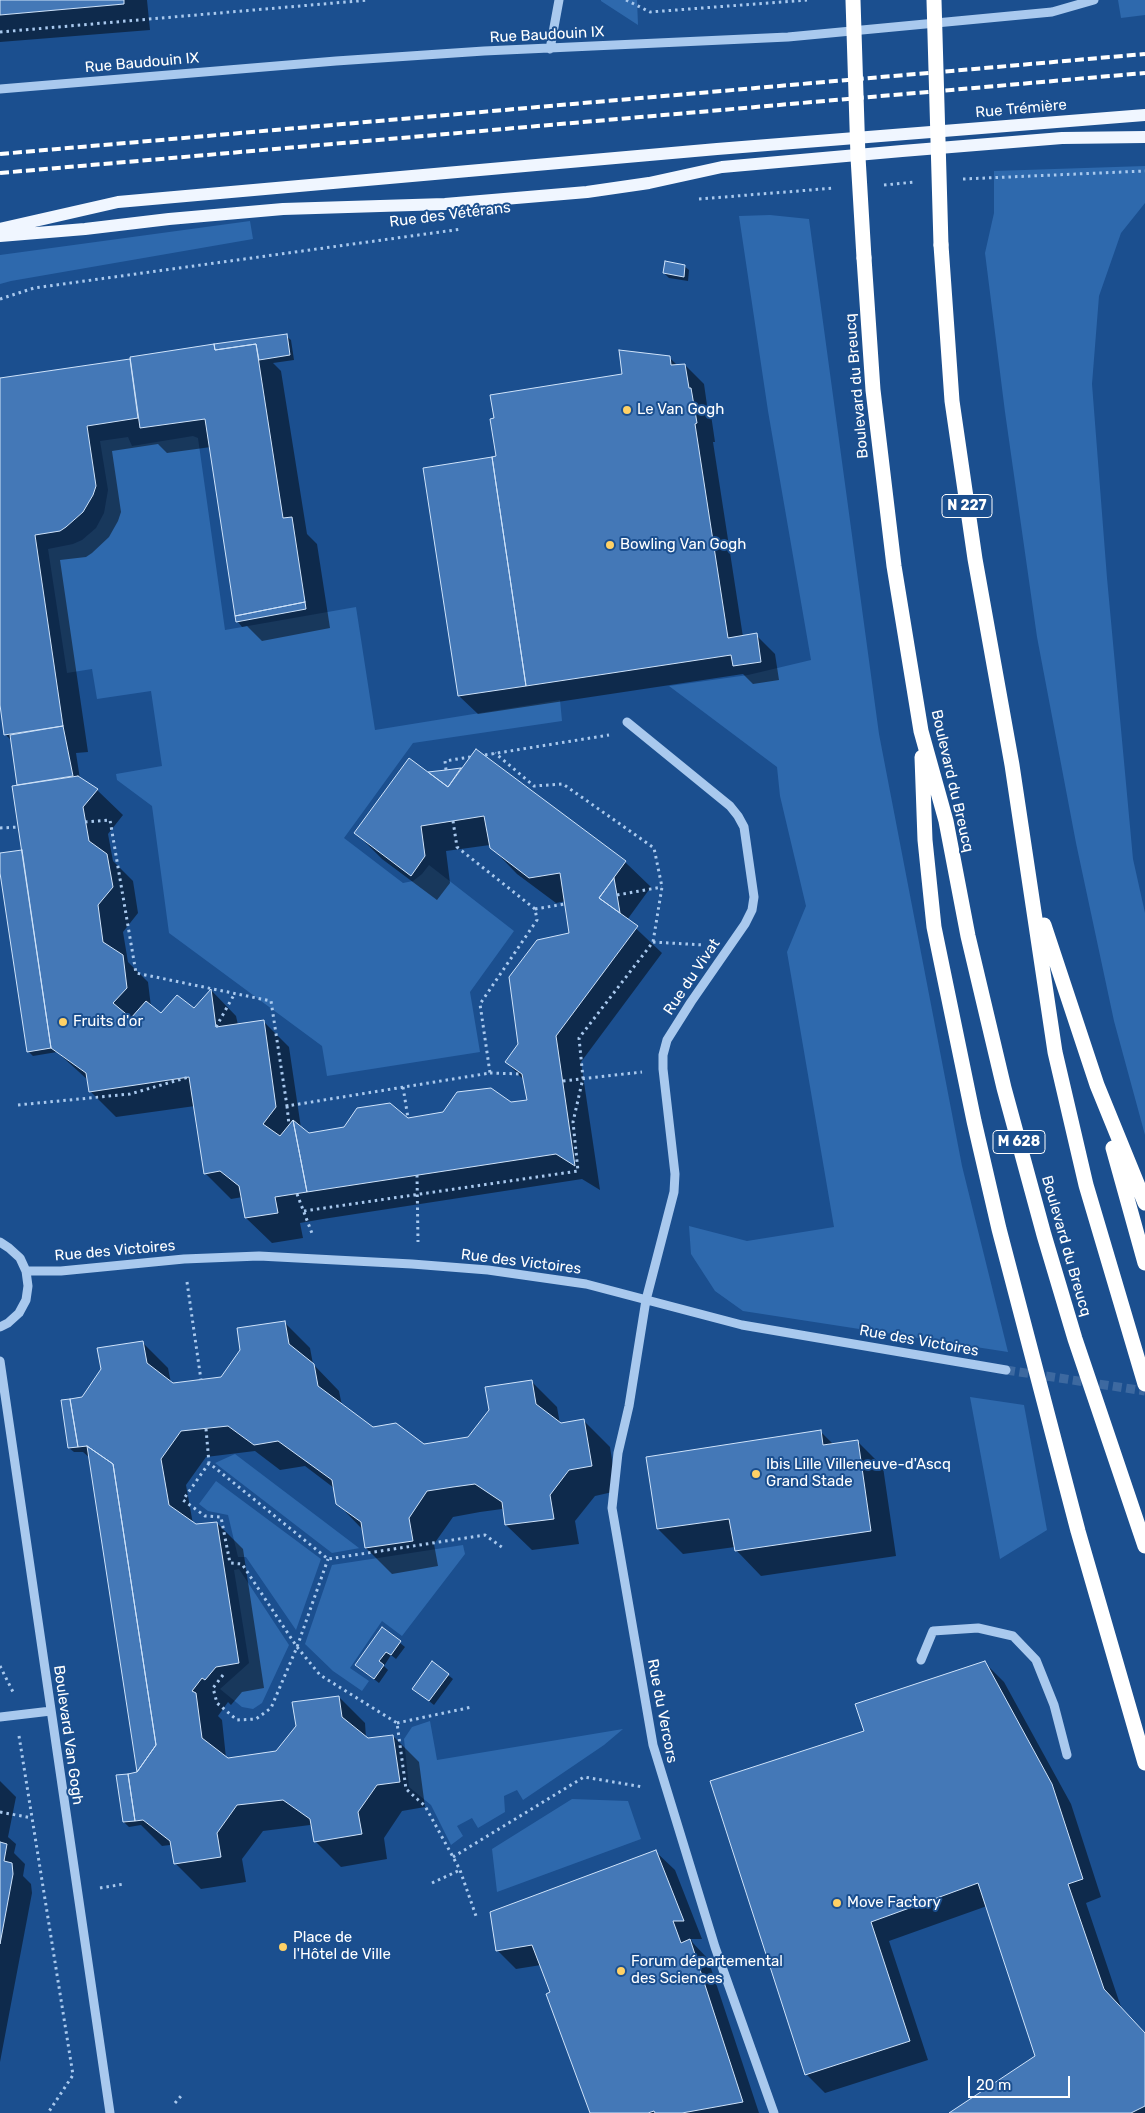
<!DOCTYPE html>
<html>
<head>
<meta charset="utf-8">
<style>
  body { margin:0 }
  #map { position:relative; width:1145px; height:2113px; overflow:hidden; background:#1b4f8f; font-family:Rubik,sans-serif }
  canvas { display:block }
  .scale { position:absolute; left:968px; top:2076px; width:102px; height:22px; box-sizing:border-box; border:2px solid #fff; border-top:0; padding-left:6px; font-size:15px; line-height:18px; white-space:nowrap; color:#fff; -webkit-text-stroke:4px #1b4f8f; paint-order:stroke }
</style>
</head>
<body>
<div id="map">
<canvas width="1145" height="2113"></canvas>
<div class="scale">20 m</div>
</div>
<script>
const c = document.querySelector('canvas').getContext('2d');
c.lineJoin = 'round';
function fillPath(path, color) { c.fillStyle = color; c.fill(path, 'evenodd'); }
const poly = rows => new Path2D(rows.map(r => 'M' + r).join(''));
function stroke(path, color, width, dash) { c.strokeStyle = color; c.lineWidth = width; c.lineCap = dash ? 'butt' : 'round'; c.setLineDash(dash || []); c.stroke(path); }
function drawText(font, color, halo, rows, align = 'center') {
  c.font = font + ' Rubik,sans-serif'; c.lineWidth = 4; c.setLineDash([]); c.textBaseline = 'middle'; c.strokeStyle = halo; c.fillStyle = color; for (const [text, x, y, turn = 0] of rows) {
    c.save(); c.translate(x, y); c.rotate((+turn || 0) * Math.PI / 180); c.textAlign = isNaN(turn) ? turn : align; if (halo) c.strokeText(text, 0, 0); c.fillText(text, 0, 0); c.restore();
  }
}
fillPath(poly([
  [601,0,637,0,638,25,601,1],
  [1118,0,1145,0,1145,15,1121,18],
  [1145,166,1145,203,1121,233,1099,296,1092,384,1107,578,1133,859,1145,913,1145,1135,1114,1021,1076,843,1037,637,1005,412,985,253,994,213,994,171],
  [770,215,809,219,879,734,962,1166,1008,1352,743,1311,715,1291,691,1254,689,1226,747,1241,834,1227,787,952,806,906,780,796,777,767,669,686,748,675,811,660,768,411,739,216],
  [250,221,253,239,11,281,0,284,0,255],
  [193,436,198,438,225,630,356,607,375,730,560,700,562,721,413,743,344,838,403,883,413,881,422,874,429,865,514,931,470,992,480,1052,327,1076,322,1046,169,933,152,806,117,780,116,774,162,766,151,691,97,699,92,669,67,673,48,549,73,544,82,540,96,528,104,513,108,490,100,441,128,437,132,446],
  [970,1397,1024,1405,1047,1530,1000,1559],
  [235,1454,359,1548,360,1548,332,1553,215,1463],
  [216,1481,321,1559,296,1630,246,1557,238,1557,228,1515,208,1511,199,1504],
  [463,1545,465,1554,402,1636,382,1621,350,1668,369,1681,362,1691,333,1671,305,1644,332,1565],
  [239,1569,289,1645,262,1703,253,1709,242,1707,220,1689,249,1663,234,1570],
  [430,1721,437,1760,623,1729,604,1745,523,1800,517,1790,504,1796,505,1812,478,1828,472,1818,457,1826,463,1836,451,1845,431,1805,409,1787,404,1739,412,1727],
  [572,1799,628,1801,641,1839,497,1892,492,1849]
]), '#2e69ad');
fillPath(poly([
  [0,0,147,0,150,30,0,42],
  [684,266,689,270,688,281,669,278,664,273],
  [286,336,291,340,294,360,273,363,281,371,307,534,317,544,330,628,262,641,247,626,242,627,238,622,211,447,167,453,158,444,112,451,121,512,118,521,109,537,92,553,86,557,60,560,88,752,76,753,80,779,97,790,123,815,108,834,113,861,133,881,138,913,123,932,128,962,148,982,151,1007,161,1015,194,1009,211,990,236,1016,238,1025,264,1022,289,1047,301,1128,309,1134,528,1102,524,1080,506,1062,520,1044,571,934,566,901,556,903,517,874,491,847,490,845,446,851,450,883,437,900,382,859,356,833,428,773,461,770,625,862,651,887,627,920,662,953,581,1062,600,1190,582,1179,323,1219,300,1223,303,1238,272,1243,246,1218,243,1197,231,1199,205,1173,195,1106,116,1117,91,1092,89,1081,57,1052,33,1056,28,1051,0,865,0,854,23,853,20,786,12,741,6,735,0,697,0,379],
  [669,357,678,366,685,365,704,384,707,405,710,408,715,442,713,442,743,637,756,635,775,654,779,680,753,684,743,674,478,714,459,696,498,457,623,375],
  [284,1322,310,1348,313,1364,339,1391,342,1406,373,1429,424,1445,469,1438,531,1381,557,1407,560,1424,584,1421,610,1447,617,1491,595,1496,575,1521,579,1544,532,1550,506,1525,504,1511,502,1509,480,1512,453,1517,434,1544,438,1566,392,1574,366,1548,363,1530,337,1503,334,1488,305,1466,280,1470,255,1451,206,1457,186,1485,193,1524,195,1525,217,1523,243,1549,264,1688,242,1692,231,1705,228,1702,218,1716,222,1720,226,1758,277,1752,339,1697,365,1723,366,1738,393,1736,419,1762,425,1807,402,1811,384,1838,387,1859,341,1867,315,1841,313,1827,310,1825,263,1831,242,1859,246,1882,201,1889,175,1863,173,1847,170,1845,162,1846,141,1825,129,1827,124,1822,137,1773,90,1458,83,1452,74,1452,69,1448,82,1398,142,1342,168,1368,171,1383,222,1378],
  [820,1431,834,1445,857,1441,883,1467,896,1556,761,1576,736,1550,735,1547,683,1554,658,1529],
  [383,1629,405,1647,396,1659,391,1655,384,1666,388,1670,379,1683,361,1669],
  [985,1663,1004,1682,1071,1804,1101,1897,1086,1903,1122,2010,1145,2034,1145,2113,951,2113,1036,2056,987,1906,889,1941,928,2060,825,2093,806,2074,865,1732],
  [448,1675,453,1679,434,1705,419,1693],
  [0,1781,16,1797,8,1837,16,1844,14,1853,25,1864,23,1876,31,1884,32,1893,0,2062],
  [656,1852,675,1870,702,1939,691,1939,693,1943,708,1959,759,2113,592,2113,541,1965,516,1969,497,1950]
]), '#0007');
const building = poly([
  [0,0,124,0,124,4,0,15,0,0],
  [665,261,685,265,684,277,663,273,665,261],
  [287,334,290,355,259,360,256,344,215,350,214,344,287,334],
  [214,344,215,350,256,344,283,518,292,517,305,602,235,616,205,419,140,428,130,357,214,344],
  [619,350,670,356,671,365,685,364,689,388,691,388,697,423,695,424,728,638,757,633,761,662,733,666,731,655,526,686,492,457,496,456,490,419,494,418,490,395,622,374,619,350],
  [130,359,138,418,87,426,96,486,93,495,83,512,66,527,60,531,35,535,63,726,4,735,0,705,0,378,130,359],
  [492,457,526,686,458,696,423,468,492,457],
  [305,602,306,609,236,622,235,616,305,602],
  [63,726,73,776,17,785,10,735,63,726],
  [476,749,626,861,599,898,638,926,556,1036,575,1166,556,1154,307,1192,293,1120,309,1133,344,1127,357,1108,390,1103,408,1118,443,1112,457,1092,491,1088,511,1102,527,1100,522,1074,505,1062,518,1044,509,977,537,940,569,933,560,873,529,878,490,848,484,816,421,826,425,856,411,876,354,833,409,758,448,787,476,749],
  [461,768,448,787,428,772,446,770,461,768],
  [78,776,98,789,83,807,89,841,107,854,113,887,98,905,103,942,123,955,127,988,113,1003,131,1018,146,1001,161,1013,177,995,194,1008,211,989,216,1027,264,1020,276,1107,263,1124,280,1136,293,1120,307,1192,275,1197,278,1213,245,1218,239,1186,220,1171,204,1174,189,1077,89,1092,86,1073,51,1048,12,786,78,776],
  [22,850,51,1048,27,1052,0,873,0,853,22,850],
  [614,878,617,895,620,913,599,898,614,878],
  [285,1321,289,1344,314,1364,318,1386,373,1427,396,1423,424,1444,468,1437,489,1410,485,1387,532,1380,536,1404,561,1423,584,1419,592,1466,569,1470,550,1495,554,1519,505,1525,502,1502,475,1484,453,1487,427,1491,409,1518,413,1541,365,1548,361,1522,336,1504,332,1480,278,1441,254,1445,228,1426,181,1431,161,1459,169,1505,196,1524,217,1522,239,1663,216,1667,205,1680,202,1678,192,1691,196,1693,202,1738,228,1758,276,1751,296,1726,292,1702,339,1696,342,1717,368,1738,393,1735,400,1782,377,1785,358,1812,362,1834,314,1842,310,1819,283,1800,237,1805,217,1833,221,1857,174,1864,170,1841,143,1820,135,1821,128,1774,137,1772,156,1745,113,1464,87,1446,78,1447,70,1399,82,1397,101,1369,97,1348,143,1341,147,1363,173,1383,221,1377,240,1350,237,1328,285,1321],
  [70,1399,78,1447,68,1448,61,1400,70,1399],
  [821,1430,823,1445,858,1440,871,1531,735,1551,729,1519,657,1529,646,1457,821,1430],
  [87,1446,113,1464,156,1745,137,1772,87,1446],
  [382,1627,401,1641,391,1655,386,1652,379,1661,384,1665,374,1679,355,1665,382,1627],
  [432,1661,449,1674,429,1701,412,1689,432,1661],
  [985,1661,1052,1784,1083,1879,1068,1884,1104,1989,1145,2033,1145,2106,1131,2113,949,2113,1035,2056,978,1883,871,1922,910,2041,805,2075,710,1781,864,1731,855,1704,985,1661],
  [128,1774,135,1821,123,1822,116,1775,128,1774],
  [0,1842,7,1844,4,1861,12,1863,13,1874,0,1944,0,1842],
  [656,1850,684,1921,673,1921,681,1943,690,1939,743,2102,682,2113,655,2113,654,2111,648,2113,590,2113,546,1994,550,1992,532,1945,496,1951,490,1912,656,1850]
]);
fillPath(building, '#4478b7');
stroke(building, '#cfe3fa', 1);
stroke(poly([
  [1006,1370,1145,1391]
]), '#3d69a0', 9, [9, 4.5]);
stroke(poly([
  [626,0,650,12,807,0],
  [0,32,369,0],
  [963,179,1145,171],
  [884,185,915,182],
  [699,199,835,188],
  [0,299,34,288,462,229],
  [485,755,609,735],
  [446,770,445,761,470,757],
  [85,822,110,820,136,973,271,1001,287,1106,490,1073,480,1004,537,920,535,909,457,847,453,821],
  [0,828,18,827],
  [617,895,662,887],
  [535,909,565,904],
  [653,942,704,945],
  [216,1027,235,993],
  [490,1073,522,1074],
  [563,1081,642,1072],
  [403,1087,408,1118],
  [18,1105,130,1094,189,1077],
  [287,1106,289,1125],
  [417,1175,418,1242],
  [297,1194,313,1236],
  [304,1211,578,1171,573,1122,583,1078,579,1038,653,942,662,887,654,848,563,784,534,786,495,753],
  [187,1282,201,1380],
  [206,1429,209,1463,328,1559,485,1535,503,1548],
  [209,1463,183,1500,205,1516,221,1517,230,1563,242,1564,297,1647,320,1675,397,1723,406,1789,425,1806,453,1857,460,1870,476,1916],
  [0,1666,13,1692],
  [223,1675,213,1688,217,1703,237,1720,256,1719,271,1708,297,1647,328,1559],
  [397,1723,472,1707],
  [19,1736,73,2075,48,2113],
  [0,1812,32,1818],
  [453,1857,584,1777,643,1787],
  [432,1883,460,1870],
  [100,1888,124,1884],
  [175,2103,181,2096]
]), '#a9c9ee', 3, [2.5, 4]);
stroke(poly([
  [550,49,559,0],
  [0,89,336,61,484,51,788,37,1052,12,1094,0],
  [627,722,730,806,738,816,744,827,754,897,752,910,745,924,691,1002,667,1040,663,1055,663,1069,675,1174,674,1192,646,1300,629,1406,618,1453,612,1508,653,1745,715,1947,774,2113],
  [0,1242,9,1248,20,1258,26,1271,28,1286,26,1300,19,1313,8,1323,0,1327],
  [26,1271,61,1271,184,1259,259,1256,412,1264,488,1270,586,1284,742,1325,1006,1370],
  [0,1361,110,2113],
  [921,1660,933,1631,978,1628,1013,1636,1036,1660,1054,1705,1067,1755],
  [0,1717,51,1711]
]), '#a9c9ee', 9);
stroke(poly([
  [0,229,118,202,717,149,1145,115],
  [0,236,85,229,169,219,283,209,445,204,587,192,649,183,722,167,902,151,1062,138,1145,137]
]), '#f0f6ff', 12);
stroke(poly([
  [941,245,952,401,975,559,1012,765,1055,1052,1086,1185,1145,1384],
  [864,258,873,390,894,566,921,731,946,821,968,936,1004,1088,1044,1235,1075,1339,1145,1546],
  [922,757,925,840,934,927,974,1121,999,1229,1078,1531,1145,1763],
  [1044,925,1097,1085,1145,1203],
  [1113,1148,1145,1263]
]), '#fff', 15);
stroke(poly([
  [0,154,1145,54],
  [0,173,1145,73]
]), '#fff', 4, [9, 4]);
stroke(poly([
  [853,0,858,157,864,258],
  [934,0,941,245]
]), '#fff', 15);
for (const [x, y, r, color] of [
  [627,410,5,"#ffd166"],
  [610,545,5,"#ffd166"],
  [63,1022,5,"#ffd166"],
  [756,1474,5,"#ffd166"],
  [837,1903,5,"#ffd166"],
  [283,1947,5,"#ffd166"],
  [621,1971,5,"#ffd166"]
]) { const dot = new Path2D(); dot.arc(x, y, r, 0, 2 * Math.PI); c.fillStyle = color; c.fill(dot); stroke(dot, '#1b4f8f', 2); }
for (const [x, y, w] of [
  [967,506,50],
  [1019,1142,52]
]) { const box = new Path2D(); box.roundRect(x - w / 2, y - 11.5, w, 23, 4); c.fillStyle = '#1b4f8f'; c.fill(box); stroke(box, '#fff', 1); }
drawText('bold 14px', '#fff', null, [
  ["N 227",967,506],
  ["M 628",1019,1142]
]);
drawText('15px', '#fff', '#1b4f8f', [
  ["Rue Baudouin IX",547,35,-3],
  ["Rue Baudouin IX",142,63,-5],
  ["Rue Trémière",1021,109,-5],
  ["Rue des Vétérans",450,215,-7],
  ["Boulevard du Breucq",857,386,-95],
  ["Boulevard du Breucq",952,781,77],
  ["Rue du Vivat",692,977,-56],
  ["Boulevard du Breucq",1066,1246,74],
  ["Rue des Victoires",115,1251,-5],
  ["Rue des Victoires",521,1262,7],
  ["Rue des Victoires",919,1341,10],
  ["Rue du Vercors",662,1711,79],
  ["Boulevard Van Gogh",68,1735,82]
]);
drawText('15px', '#fff', '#1b4f8f', [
  ["Le Van Gogh",637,410],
  ["Bowling Van Gogh",620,545],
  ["Fruits d'or",73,1022],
  ["Ibis Lille Villeneuve-d'Ascq",766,1465],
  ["Grand Stade",766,1482],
  ["Move Factory",847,1903],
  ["Place de",293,1938],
  ["l'Hôtel de Ville",293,1955],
  ["Forum départemental",631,1962],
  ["des Sciences",631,1979]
], 'left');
</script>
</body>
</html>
